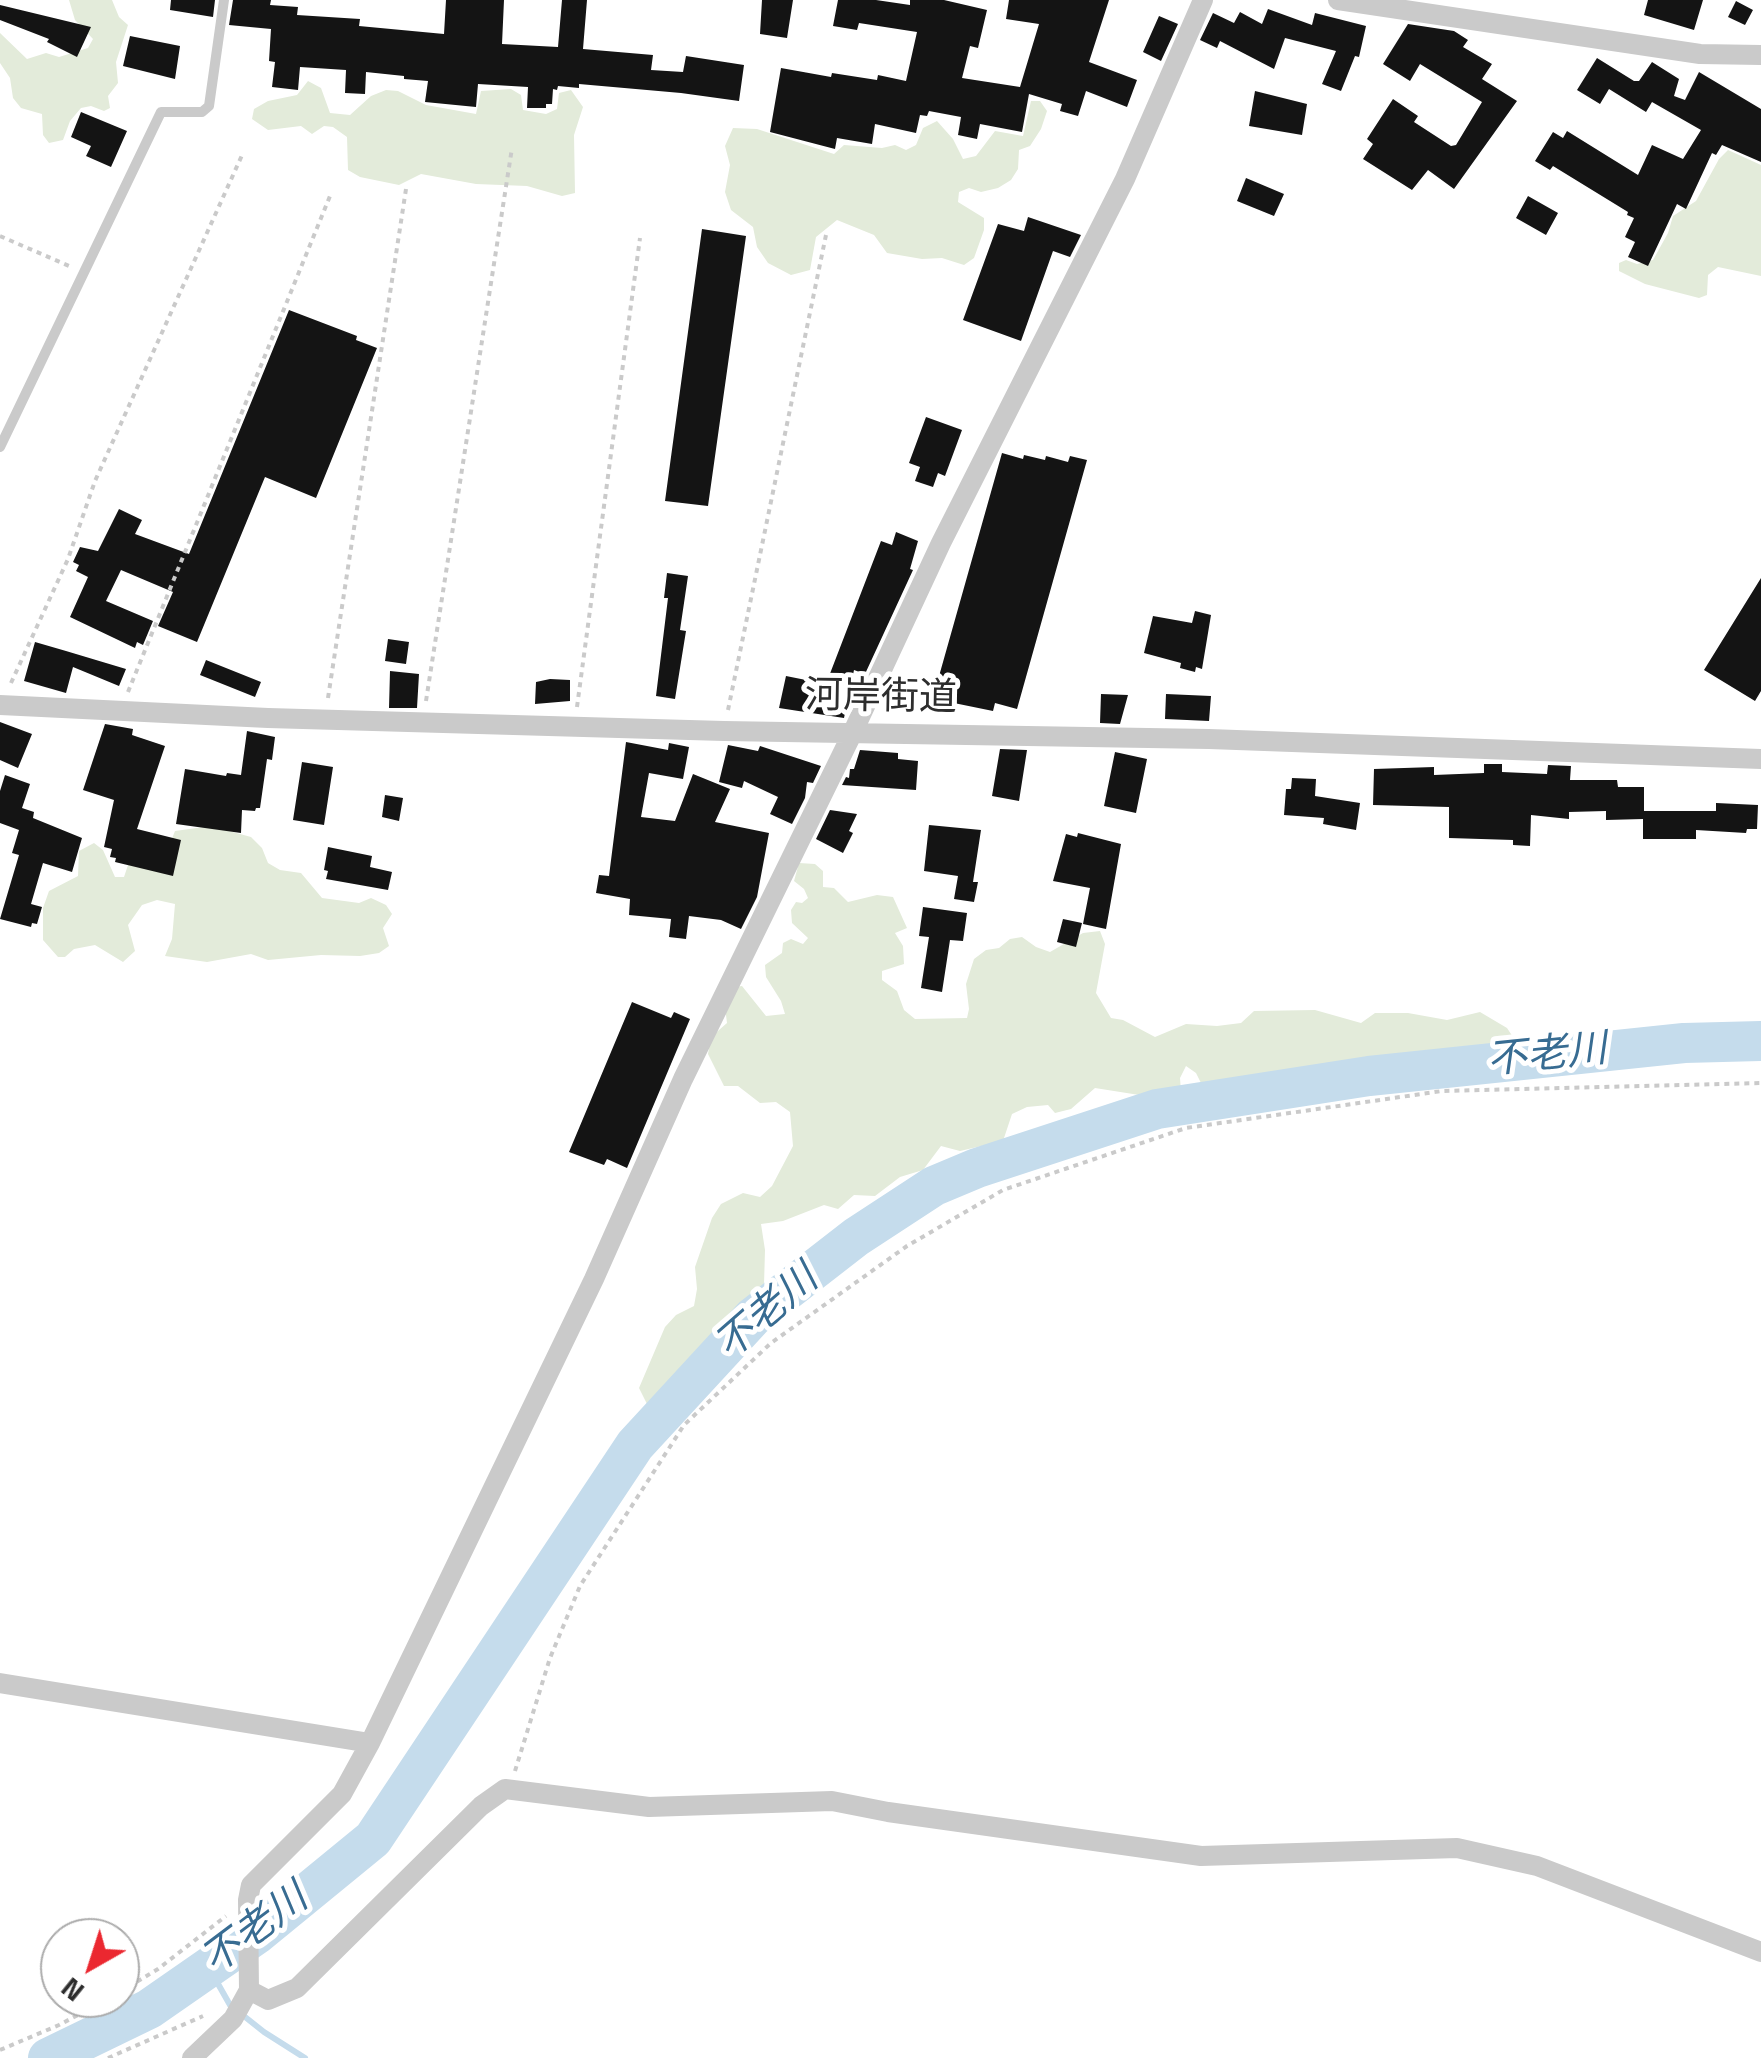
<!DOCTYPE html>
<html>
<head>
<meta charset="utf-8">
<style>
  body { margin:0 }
  #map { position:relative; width:1761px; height:2058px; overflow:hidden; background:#fff; font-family:"Titillium Web",sans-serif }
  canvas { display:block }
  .north { position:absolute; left:40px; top:1918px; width:100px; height:100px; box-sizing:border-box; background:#fff; border:2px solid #ababab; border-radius:50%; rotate:219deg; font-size:28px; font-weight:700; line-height:40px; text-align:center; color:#2d2d2d }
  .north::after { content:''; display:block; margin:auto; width:35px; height:45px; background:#eb2830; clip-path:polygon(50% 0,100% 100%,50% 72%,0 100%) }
</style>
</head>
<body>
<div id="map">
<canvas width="1761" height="2058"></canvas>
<div class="north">N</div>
</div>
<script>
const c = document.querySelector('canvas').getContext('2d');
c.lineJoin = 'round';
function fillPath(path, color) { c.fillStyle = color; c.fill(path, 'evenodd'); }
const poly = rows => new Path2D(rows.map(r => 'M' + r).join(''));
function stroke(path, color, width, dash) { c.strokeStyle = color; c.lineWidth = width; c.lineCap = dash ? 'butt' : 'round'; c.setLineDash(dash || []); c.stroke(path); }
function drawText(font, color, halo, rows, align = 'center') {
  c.font = font + ' "Titillium Web","Noto Sans JP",sans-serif'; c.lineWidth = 10; c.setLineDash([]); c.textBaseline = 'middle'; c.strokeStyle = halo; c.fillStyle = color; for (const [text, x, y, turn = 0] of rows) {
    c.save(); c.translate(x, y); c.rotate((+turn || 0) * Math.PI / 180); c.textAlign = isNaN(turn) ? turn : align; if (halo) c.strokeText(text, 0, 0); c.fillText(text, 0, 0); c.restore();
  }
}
fillPath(poly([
  [69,0,112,0,119,17,128,25,116,62,118,83,108,96,110,108,104,111,91,106,81,108,70,121,63,140,49,143,43,135,42,114,21,108,13,98,10,78,0,63,0,33,27,59,46,53,59,57,88,48,93,39,75,20],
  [308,81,321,88,330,113,350,115,371,96,386,90,398,91,426,105,476,114,481,91,511,89,521,95,523,110,546,114,557,109,559,93,571,90,583,107,574,135,575,193,562,196,527,186,476,184,421,174,399,185,360,177,348,170,347,137,333,127,324,126,312,134,301,126,268,130,252,119,254,109,268,101,297,95],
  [1031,101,1040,101,1047,111,1041,129,1030,146,1019,150,1018,169,1011,180,998,188,981,192,969,188,959,192,958,202,984,218,984,230,974,258,964,265,942,258,922,259,887,253,874,235,837,220,816,237,810,270,791,275,768,263,757,247,753,227,731,210,725,192,730,165,725,146,733,128,757,129,834,154,844,145,882,148,895,145,906,150,916,145,923,128,937,121,953,139,963,159,976,156,995,131,1023,136],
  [1728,150,1761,165,1761,276,1718,267,1708,275,1707,295,1699,298,1645,284,1619,271,1619,263,1626,260,1637,264,1653,260,1668,233,1673,216,1696,201,1719,159],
  [211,826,251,837,262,848,268,863,280,870,301,873,322,898,359,903,371,898,386,905,392,914,383,928,389,946,379,953,360,956,321,955,268,960,251,954,207,962,165,956,172,939,175,904,157,900,142,905,128,925,135,951,123,962,95,945,74,949,65,957,58,957,43,940,43,908,49,891,78,876,79,851,94,843,103,850,115,877,124,877,129,862,169,846,175,831],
  [799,863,815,864,823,871,823,887,834,888,848,902,877,895,893,897,907,928,895,933,903,946,904,964,882,971,882,980,897,991,904,1010,915,1019,967,1018,969,1009,966,984,974,959,986,950,999,948,1010,939,1022,937,1036,947,1050,952,1083,933,1100,931,1105,944,1096,993,1111,1018,1123,1020,1155,1037,1186,1024,1217,1026,1241,1023,1254,1011,1315,1010,1361,1023,1375,1013,1408,1013,1447,1020,1480,1012,1507,1028,1517,1043,1500,1050,1420,1061,1388,1061,1344,1068,1298,1081,1283,1078,1224,1088,1203,1087,1196,1073,1186,1066,1180,1078,1181,1092,1152,1097,1095,1088,1071,1109,1055,1113,1048,1105,1027,1107,1012,1114,1003,1141,960,1151,941,1146,923,1170,900,1177,875,1196,854,1195,838,1209,824,1205,783,1221,761,1224,765,1250,764,1285,749,1302,737,1308,732,1325,738,1349,730,1359,705,1361,695,1370,697,1387,683,1400,669,1396,647,1404,639,1388,665,1327,676,1315,694,1306,697,1289,695,1267,712,1218,721,1204,743,1193,760,1197,772,1186,793,1146,790,1112,776,1102,760,1103,738,1086,724,1086,708,1054,711,1037,727,1023,725,1007,735,987,742,986,766,1016,785,1014,781,1001,766,977,765,965,782,953,783,943,791,939,803,944,808,938,792,923,791,910,796,902,802,903,808,898,804,889,794,881]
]), '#e3ebda');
stroke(poly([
  [209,1968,230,2005,264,2032,305,2058]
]), '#c5dcec', 6);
stroke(poly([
  [48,2058,149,2009,257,1934,373,1839,635,1445,753,1317,856,1237,934,1186,977,1168,1157,1109,1369,1076,1684,1043,1761,1041]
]), '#c5dcec', 40);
fillPath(poly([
  [171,0,215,0,213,17,170,10],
  [233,0,271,0,270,5,298,7,297,15,360,19,359,26,444,34,446,0,504,0,502,44,558,47,562,0,587,0,583,49,653,55,651,70,683,72,686,56,744,65,739,101,681,93,579,84,579,88,558,86,557,90,553,89,552,104,546,104,546,108,527,108,528,87,478,84,476,107,425,102,428,81,404,79,404,76,366,72,365,94,345,93,346,70,300,67,298,90,272,87,275,62,269,61,271,29,229,25],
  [762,0,793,0,787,38,760,34],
  [838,0,876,0,910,5,910,0,944,0,987,10,978,48,970,46,962,78,1020,87,1039,24,1006,19,1009,0,1109,0,1089,62,1137,80,1127,107,1086,91,1078,116,1060,111,1062,104,1029,94,1022,132,980,124,977,139,958,135,961,117,929,111,927,116,920,115,916,133,875,124,872,144,837,138,835,149,770,132,781,68,831,77,832,73,877,80,878,75,906,81,917,32,859,23,857,30,833,26],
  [1648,0,1703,0,1694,30,1644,15],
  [1736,1,1753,10,1745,25,1728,17],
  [0,5,91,27,77,57,47,42,49,39,0,20],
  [1268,9,1312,25,1315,13,1366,26,1359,57,1355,56,1341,91,1322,84,1336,51,1285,38,1274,69,1220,41,1217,48,1200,40,1213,13,1234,23,1240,12,1262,24],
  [1159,16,1178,24,1161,61,1143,52],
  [1408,24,1454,31,1468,40,1463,47,1492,64,1482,79,1517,101,1454,189,1428,170,1412,190,1363,159,1373,144,1367,139,1393,99,1418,116,1414,122,1451,146,1456,145,1482,102,1420,64,1410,81,1383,64],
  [130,36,180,46,175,79,123,66],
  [1597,58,1634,81,1639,81,1652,62,1679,79,1674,96,1685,100,1699,72,1761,109,1761,162,1722,145,1716,155,1712,153,1686,209,1677,204,1648,266,1628,257,1635,242,1625,237,1634,218,1627,215,1628,212,1553,166,1550,170,1535,161,1553,132,1563,138,1567,131,1638,175,1652,145,1683,159,1701,130,1652,102,1646,112,1609,89,1600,104,1577,90],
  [1255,91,1307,104,1302,135,1249,126],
  [81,112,127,131,111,167,86,156,91,146,71,137],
  [1246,178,1284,194,1274,216,1237,201],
  [1528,196,1558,213,1546,235,1516,218],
  [1028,217,1081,235,1070,257,1053,251,1021,341,963,320,998,224,1024,231],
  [702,229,746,236,708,506,665,501],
  [289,310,357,336,356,340,377,348,316,498,265,477,197,642,158,626,173,592,121,570,106,601,153,621,143,645,137,642,135,648,70,617,88,577,76,571,79,565,73,562,80,547,98,551,119,509,142,520,135,534,189,554],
  [926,417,962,430,945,476,938,473,933,487,915,481,920,467,909,463],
  [1002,453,1023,459,1024,455,1045,460,1046,456,1068,462,1070,456,1087,460,1017,709,995,703,993,711,949,702,948,706,932,701],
  [896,532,918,541,910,569,913,570,865,674,854,670,844,718,779,708,786,676,826,684,881,541,892,545],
  [667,573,688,576,680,630,686,631,675,699,656,696,668,598,664,598],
  [1761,578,1761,691,1755,701,1704,670],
  [1195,611,1211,615,1202,669,1196,667,1195,672,1180,668,1181,663,1144,653,1153,616,1192,623],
  [388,639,409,642,406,664,385,661],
  [35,642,66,651,126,669,119,686,73,667,66,693,24,681],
  [206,660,261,682,255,697,200,675],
  [390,671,419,674,417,708,389,708],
  [550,679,570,680,570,701,535,704,536,682],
  [1101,694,1128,695,1120,724,1100,723],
  [1166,694,1211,696,1209,721,1165,719],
  [0,722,32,734,18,768,0,760],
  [105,724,133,729,132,735,165,746,137,829,181,840,173,876,115,862,116,858,110,857,112,849,104,847,114,800,83,790],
  [247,731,275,737,272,760,267,759,260,808,256,808,255,811,242,810,241,833,176,824,185,769,226,776,227,773,241,775],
  [626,742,668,750,669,743,689,747,683,779,649,773,641,817,675,821,693,774,730,789,715,822,769,833,757,897,741,929,721,920,689,916,686,939,669,937,671,919,629,915,630,899,596,893,599,875,609,876],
  [728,745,758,751,760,746,821,766,813,783,807,782,805,798,792,824,770,814,778,797,744,781,742,788,719,782],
  [1000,749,1027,750,1019,801,992,796],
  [860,750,898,753,898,759,918,761,916,790,842,785,846,777,849,778,850,769,854,769],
  [1115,752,1147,759,1136,813,1104,806],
  [302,762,333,767,324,825,293,820],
  [1484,764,1502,764,1502,772,1547,774,1548,765,1571,766,1570,780,1617,780,1618,787,1644,787,1644,811,1716,811,1716,803,1758,805,1757,829,1747,829,1746,833,1696,830,1696,839,1643,839,1643,819,1606,820,1606,811,1569,812,1569,819,1531,815,1530,846,1513,845,1513,840,1449,838,1449,807,1373,805,1374,769,1434,767,1434,775,1484,773],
  [5,775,30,784,22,808,34,812,33,818,82,838,72,872,43,863,31,904,42,907,37,924,32,923,31,927,0,919,19,855,12,853,19,830,0,823,0,791],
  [1292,778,1316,779,1315,796,1360,803,1356,830,1323,824,1324,818,1284,815,1286,789,1291,789],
  [385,795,403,798,399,821,382,817],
  [830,810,857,814,849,831,853,833,843,853,816,839],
  [929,825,981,830,973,882,978,882,974,902,954,899,958,876,924,871],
  [1078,833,1121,844,1106,929,1083,924,1090,888,1053,881,1066,834,1077,837],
  [328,847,372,856,370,867,392,872,388,890,326,879,328,871,324,870],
  [923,907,967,913,963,941,950,940,942,992,921,988,929,937,919,936],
  [1063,919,1082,923,1076,947,1057,942],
  [632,1002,671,1018,674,1012,690,1019,627,1168,607,1159,604,1165,569,1152]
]), '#141414');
stroke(poly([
  [0,236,69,266],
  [11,683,68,559,95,481,243,153],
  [128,692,330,196],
  [328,698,406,189],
  [426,701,512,148],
  [577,707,640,238],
  [728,710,826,235],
  [515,1771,550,1658,580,1586,684,1425,771,1343,907,1246,1003,1190,1186,1128,1442,1091,1761,1083],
  [120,1992,158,1969,226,1916],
  [0,2050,59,2025,110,1998],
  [108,2058,203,2016]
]), '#cacaca', 4, [5, 5]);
stroke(poly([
  [0,447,161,112,202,112,209,106,224,0]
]), '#cacaca', 10);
stroke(poly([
  [1338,0,1700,54,1761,55],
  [0,705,268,718,724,731,1209,739,1761,759],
  [0,1683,370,1743],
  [249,1990,268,2000,297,1988,481,1806,505,1789,649,1807,832,1801,888,1812,1201,1856,1457,1848,1537,1866,1761,1952],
  [192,2058,233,2019,249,1990,248,1900,251,1885,342,1794,370,1743,594,1279,683,1079,852,734,941,543,1125,179,1203,0]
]), '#cacaca', 20);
drawText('38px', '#2d2d2d', '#fff', [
  ["河岸街道",881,699,1]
]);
drawText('italic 40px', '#386c92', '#fff', [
  ["不老川",1547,1057,-6],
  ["不老川",768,1314,-41],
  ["不老川",256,1931,-37]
]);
</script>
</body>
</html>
